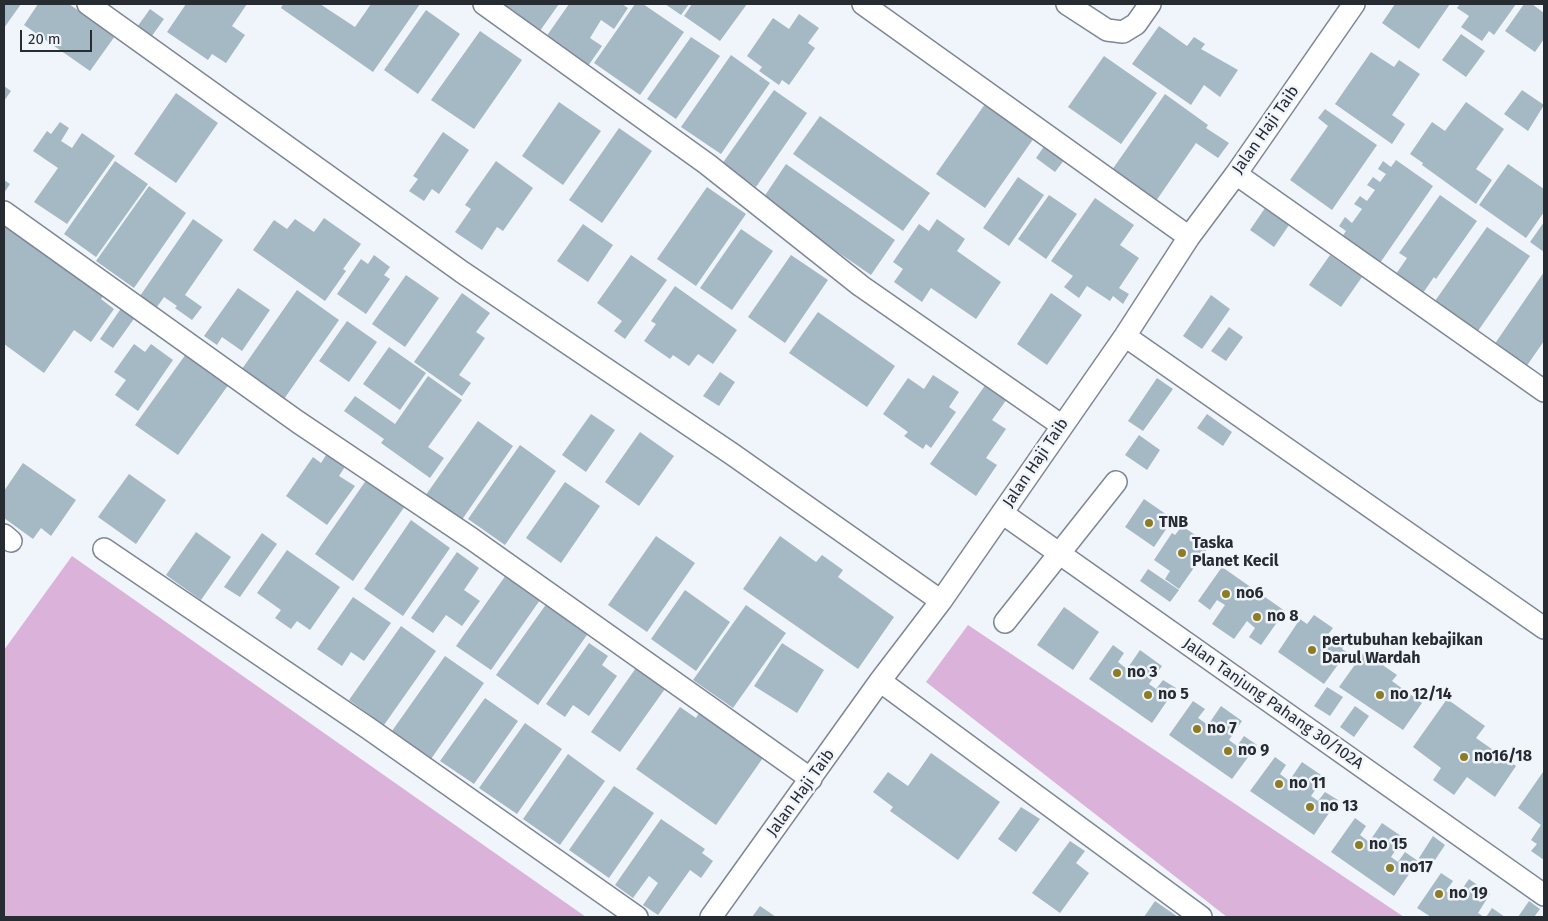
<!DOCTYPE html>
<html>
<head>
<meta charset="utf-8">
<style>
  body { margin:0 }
  #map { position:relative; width:1548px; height:921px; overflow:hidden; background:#f0f4fb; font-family:"Fira Sans",sans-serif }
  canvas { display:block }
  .frame { position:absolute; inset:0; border:5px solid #272b32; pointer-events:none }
  .scale { position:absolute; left:20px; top:30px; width:72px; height:22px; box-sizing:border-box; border:2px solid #272b32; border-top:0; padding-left:6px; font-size:15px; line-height:18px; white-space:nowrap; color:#272b32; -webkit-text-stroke:4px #f0f4fb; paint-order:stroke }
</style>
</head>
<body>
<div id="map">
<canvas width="1548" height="921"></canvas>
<div class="frame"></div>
<div class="scale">20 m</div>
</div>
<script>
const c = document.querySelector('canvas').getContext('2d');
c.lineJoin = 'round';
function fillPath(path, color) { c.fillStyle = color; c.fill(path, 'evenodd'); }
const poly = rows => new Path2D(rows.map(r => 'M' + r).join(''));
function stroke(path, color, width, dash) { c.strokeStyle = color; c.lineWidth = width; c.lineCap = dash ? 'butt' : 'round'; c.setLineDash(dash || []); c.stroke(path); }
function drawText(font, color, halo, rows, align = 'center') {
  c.font = font + ' "Fira Sans",sans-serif'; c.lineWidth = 5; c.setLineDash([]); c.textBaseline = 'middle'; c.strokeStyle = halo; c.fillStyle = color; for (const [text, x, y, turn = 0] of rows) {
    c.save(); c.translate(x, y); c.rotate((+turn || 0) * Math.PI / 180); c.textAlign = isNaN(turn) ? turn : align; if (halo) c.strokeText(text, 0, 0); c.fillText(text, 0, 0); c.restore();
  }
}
fillPath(poly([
  [72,556,586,917,4,917,4,650],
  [968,625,1404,917,1227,917,926,682]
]), '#dbb3da');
fillPath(poly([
  [4,4,21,4,4,28],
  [38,4,69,4,115,36,90,71,24,25],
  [186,4,247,4,232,26,245,35,226,63,212,54,208,60,167,32],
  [283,4,320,4,355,27,371,4,420,4,373,72,281,8],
  [492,4,559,4,537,35],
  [569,4,622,4,628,8,614,29,601,20,590,38,602,46,588,66,546,37],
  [635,4,643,4,684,32,640,95,594,63],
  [665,4,689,4,681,15],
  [692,4,747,4,720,41,684,16],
  [1395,4,1450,4,1419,49,1382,23],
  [1460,4,1516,4,1494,35,1489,31,1482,41,1461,27,1469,16,1457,8],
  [1524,4,1532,4,1544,13,1544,39,1535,52,1505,31],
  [150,9,164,19,149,40,135,30],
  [426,10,460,34,418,94,384,70],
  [799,14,819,28,808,43,815,48,789,85,782,80,779,85,759,71,762,67,747,56,773,18,789,29],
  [1159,26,1187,46,1194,37,1205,44,1201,49,1238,70,1220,97,1204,85,1191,105,1132,64],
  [480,31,522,60,474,129,431,100],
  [1461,34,1485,51,1466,77,1442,60],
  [691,37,720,56,676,119,647,99],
  [1371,52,1394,67,1399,60,1420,74,1392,115,1405,124,1392,144,1335,104],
  [731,55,770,83,721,154,681,127],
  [1104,56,1157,93,1121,144,1068,107],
  [4,86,11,91,4,101],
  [774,90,807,113,756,187,722,164],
  [1522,90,1544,105,1528,131,1504,114],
  [176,93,218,123,176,183,134,154],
  [1165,94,1208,125,1206,128,1229,143,1218,158,1196,143,1156,201,1112,170],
  [559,102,601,131,563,185,522,156],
  [1466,102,1504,129,1476,169,1492,180,1476,204,1422,165,1423,163,1410,154,1432,122,1445,131],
  [985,104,1034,138,985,208,936,174],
  [1325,109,1377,145,1332,210,1290,180,1328,126,1318,118],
  [820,116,930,193,903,231,793,154],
  [60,122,69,128,61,141,72,148,82,133,115,156,67,224,34,202,58,168,33,151,47,131,51,134],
  [619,128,652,151,602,223,569,200],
  [443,132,469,150,439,194,432,189,424,201,409,191,418,179,413,176],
  [1045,145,1065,159,1055,172,1036,158],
  [1396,160,1433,186,1380,263,1342,237,1346,231,1339,226,1345,217,1352,223,1362,209,1354,204,1360,196,1367,201,1375,190,1367,185,1373,177,1380,182,1386,174,1378,169,1383,161,1391,167],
  [115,161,148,184,96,257,64,234],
  [496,161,533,188,503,231,497,227,482,250,455,232,471,209,465,205],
  [786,164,895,240,871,275,762,200],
  [1508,164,1544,189,1544,212,1526,238,1479,205],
  [1018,177,1044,195,1009,246,983,228],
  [4,180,10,184,4,193],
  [149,186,186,213,134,288,96,261],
  [707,187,746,214,696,286,657,259],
  [1049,195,1077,214,1046,259,1018,239],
  [1440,195,1477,221,1436,279,1434,277,1423,293,1396,274,1407,258,1399,253],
  [1095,198,1134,225,1120,245,1139,258,1119,288,1129,294,1123,304,1113,296,1110,301,1087,286,1079,298,1064,287,1073,276,1051,261],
  [1265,208,1289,225,1274,247,1250,230],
  [324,218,361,244,343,269,346,271,325,301,253,250,274,220,287,229,295,219,314,232],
  [4,219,107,291,101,299,114,309,91,342,74,330,44,373,4,344],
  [193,219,223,240,185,295,202,307,192,320,175,308,177,306,164,297,157,307,140,296],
  [937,219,965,239,957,251,1001,282,976,319,931,288,922,302,894,282,903,269,893,262,919,224,929,231],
  [1544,222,1544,252,1530,242],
  [583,224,613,245,588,282,557,261],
  [1487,227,1530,256,1478,331,1435,301],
  [741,229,773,251,732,310,700,288],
  [374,255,390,267,384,275,390,279,366,314,337,294,361,259,368,264],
  [631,255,667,280,625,339,614,331,622,321,597,303],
  [791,255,828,280,785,343,748,317],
  [1330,255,1362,277,1341,307,1309,285],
  [1544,272,1544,341,1526,367,1494,345],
  [406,275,439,298,405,347,372,324],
  [675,286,737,330,713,364,698,354,689,366,673,355,670,359,644,341,656,324,651,321],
  [238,288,270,310,242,351,222,337,217,345,204,336],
  [297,290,339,320,284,399,242,369],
  [462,293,490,313,476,332,485,338,459,375,471,383,462,396,414,362],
  [1051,293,1082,315,1047,365,1017,344],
  [1211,295,1230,309,1202,349,1183,336],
  [122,307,136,316,113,348,100,339],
  [818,312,895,366,867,407,789,353],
  [347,321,377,342,349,382,319,361],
  [1229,327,1243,337,1226,361,1211,351],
  [134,344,145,352,151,344,173,360,138,411,115,395,126,380,114,372],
  [389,347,426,373,400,410,363,384],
  [186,354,229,384,178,455,135,425],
  [720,372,735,382,719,406,703,396],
  [933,375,959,392,949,407,956,412,931,448,926,444,923,449,904,436,908,432,883,414,908,378,924,389],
  [428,376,462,400,428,447,444,458,430,478,381,443,384,439,344,411,355,396,395,424],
  [1157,378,1173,389,1143,431,1128,421],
  [986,384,1007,399,992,420,1006,429,986,458,997,465,976,496,930,464],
  [591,414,615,430,586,472,562,455],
  [1207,414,1232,432,1223,446,1197,428],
  [478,421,513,446,459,524,423,499],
  [640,432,674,456,639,506,605,482],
  [1139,435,1160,450,1147,470,1125,455],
  [520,445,556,471,505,545,468,519],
  [328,452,346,465,339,476,355,486,327,525,286,496,313,457,321,463],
  [23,463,76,500,51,536,41,528,33,539,4,518,4,491],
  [129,474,166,500,136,544,98,517],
  [367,479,405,506,353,581,315,554],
  [565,482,600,506,561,563,526,538],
  [1144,499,1173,519,1154,547,1125,527],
  [411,520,450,548,403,616,364,589],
  [1182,526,1210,545,1179,589,1165,579,1170,571,1154,560,1172,533,1175,535],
  [196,532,231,557,201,600,166,575],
  [262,533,277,544,240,597,224,587],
  [656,536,695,563,647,632,608,605],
  [780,536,816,562,822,555,843,570,838,577,894,617,858,669,743,589],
  [287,550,340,587,310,630,297,621,291,629,275,618,281,610,257,593],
  [457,552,479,568,464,590,480,601,462,626,446,615,433,633,411,618],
  [1222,567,1285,611,1261,645,1249,637,1255,628,1247,621,1234,639,1212,624,1225,605,1217,600,1210,610,1198,601],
  [1148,569,1179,590,1170,602,1140,581],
  [506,575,540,600,491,670,456,646],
  [685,590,730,622,696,671,651,639],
  [353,597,391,623,364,661,351,652,342,666,317,649],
  [547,603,589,632,538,705,496,675],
  [746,605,786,633,733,708,693,680],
  [1064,607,1099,632,1073,670,1037,645],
  [1314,615,1333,628,1326,637,1332,641,1337,635,1347,642,1342,649,1347,652,1324,684,1278,652,1300,619,1307,624],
  [401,626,436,651,384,725,349,700],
  [589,643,608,656,602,665,617,676,589,716,573,705,565,717,546,704],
  [782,643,824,670,797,713,754,686],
  [1113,645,1124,653,1118,662,1127,669,1140,650,1162,666,1149,684,1156,689,1163,680,1176,688,1152,723,1089,679],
  [1364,652,1397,675,1392,681,1422,703,1403,730,1339,687],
  [445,656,484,683,431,759,392,731],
  [638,665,667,686,620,752,591,732],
  [1327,687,1343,697,1330,716,1314,706],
  [485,698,518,721,474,784,440,761],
  [1447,699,1485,726,1476,738,1516,766,1495,797,1467,777,1454,795,1433,780,1441,768,1413,747],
  [1193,701,1205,709,1198,718,1208,725,1221,706,1242,721,1229,740,1237,746,1244,736,1257,745,1232,779,1169,735],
  [1355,706,1369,716,1354,737,1340,727],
  [680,707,696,718,701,710,765,755,716,825,636,769],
  [525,723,562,749,517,814,479,788],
  [931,753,1000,802,958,860,890,811,893,807,873,792,888,772,908,786],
  [568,754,605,781,560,845,523,819],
  [1275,757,1286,765,1280,774,1289,781,1302,762,1324,777,1311,796,1318,801,1325,792,1338,800,1314,835,1250,791],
  [1543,772,1544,773,1544,860,1531,851,1537,844,1531,840,1541,825,1518,808],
  [614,786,654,813,609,878,569,850],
  [1021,807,1040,819,1016,852,998,839],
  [1355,818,1366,826,1360,835,1369,842,1382,823,1404,838,1391,857,1398,862,1405,852,1418,861,1394,896,1331,852],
  [661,819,705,849,702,853,713,861,701,878,690,870,658,915,643,905,658,883,649,876,633,898,615,885],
  [1433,836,1445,845,1431,866,1419,858],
  [1070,841,1085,851,1076,863,1089,873,1060,913,1032,893],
  [1441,873,1453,881,1446,891,1456,898,1469,879,1490,894,1478,913,1484,917,1431,917,1417,908],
  [1155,901,1178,917,1144,917],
  [1529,901,1540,909,1534,917,1518,917],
  [760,906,776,917,752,917],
  [1492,908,1505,917,1486,917]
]), '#a4b9c3');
const street = poly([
  [88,4,462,272,732,454,941,601],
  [484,4,707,164,861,286,1061,425],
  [863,4,1189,237],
  [1067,4,1107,30,1123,32,1136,24,1150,4],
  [1236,174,1544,391],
  [4,212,298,422,472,539,811,779],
  [1125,336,1544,628],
  [1002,513,1544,895],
  [4,535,11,541],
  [104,549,368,728,637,917],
  [1005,622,1116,482],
  [880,681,1201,917],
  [711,917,880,681,941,601,1125,336,1189,237,1236,174,1354,4]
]);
stroke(street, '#7e8797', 24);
stroke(street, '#fff', 21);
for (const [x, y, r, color] of [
  [1149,523,5,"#8d7c22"],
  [1182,553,5,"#8d7c22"],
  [1226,594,5,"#8d7c22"],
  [1257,617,5,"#8d7c22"],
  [1312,650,5,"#8d7c22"],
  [1117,673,5,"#8d7c22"],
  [1148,695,5,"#8d7c22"],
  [1380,695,5,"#8d7c22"],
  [1197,729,5,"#8d7c22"],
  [1228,751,5,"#8d7c22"],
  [1464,757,5,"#8d7c22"],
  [1279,784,5,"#8d7c22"],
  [1310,807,5,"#8d7c22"],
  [1359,845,5,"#8d7c22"],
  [1390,868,5,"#8d7c22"],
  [1439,894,5,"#8d7c22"]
]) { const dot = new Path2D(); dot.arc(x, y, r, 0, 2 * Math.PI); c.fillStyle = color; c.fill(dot); stroke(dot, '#f0f4fb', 2); }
drawText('16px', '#272b32', '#f0f4fb', [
  ["Jalan Haji Taib",1266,130,-55],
  ["Jalan Haji Taib",1036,463,-56],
  ["Jalan Tanjung Pahang 30/102A",1273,704,35],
  ["Jalan Haji Taib",801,793,-54]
]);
drawText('bold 16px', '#272b32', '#f0f4fb', [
  ["TNB",1159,523],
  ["Taska",1192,544],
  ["Planet Kecil",1192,562],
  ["no6",1236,594],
  ["no 8",1267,617],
  ["pertubuhan kebajikan",1322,641],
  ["Darul Wardah",1322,659],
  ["no 3",1127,673],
  ["no 5",1158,695],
  ["no 12/14",1390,695],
  ["no 7",1207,729],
  ["no 9",1238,751],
  ["no16/18",1474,757],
  ["no 11",1289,784],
  ["no 13",1320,807],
  ["no 15",1369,845],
  ["no17",1400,868],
  ["no 19",1449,894]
], 'left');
</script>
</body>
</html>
